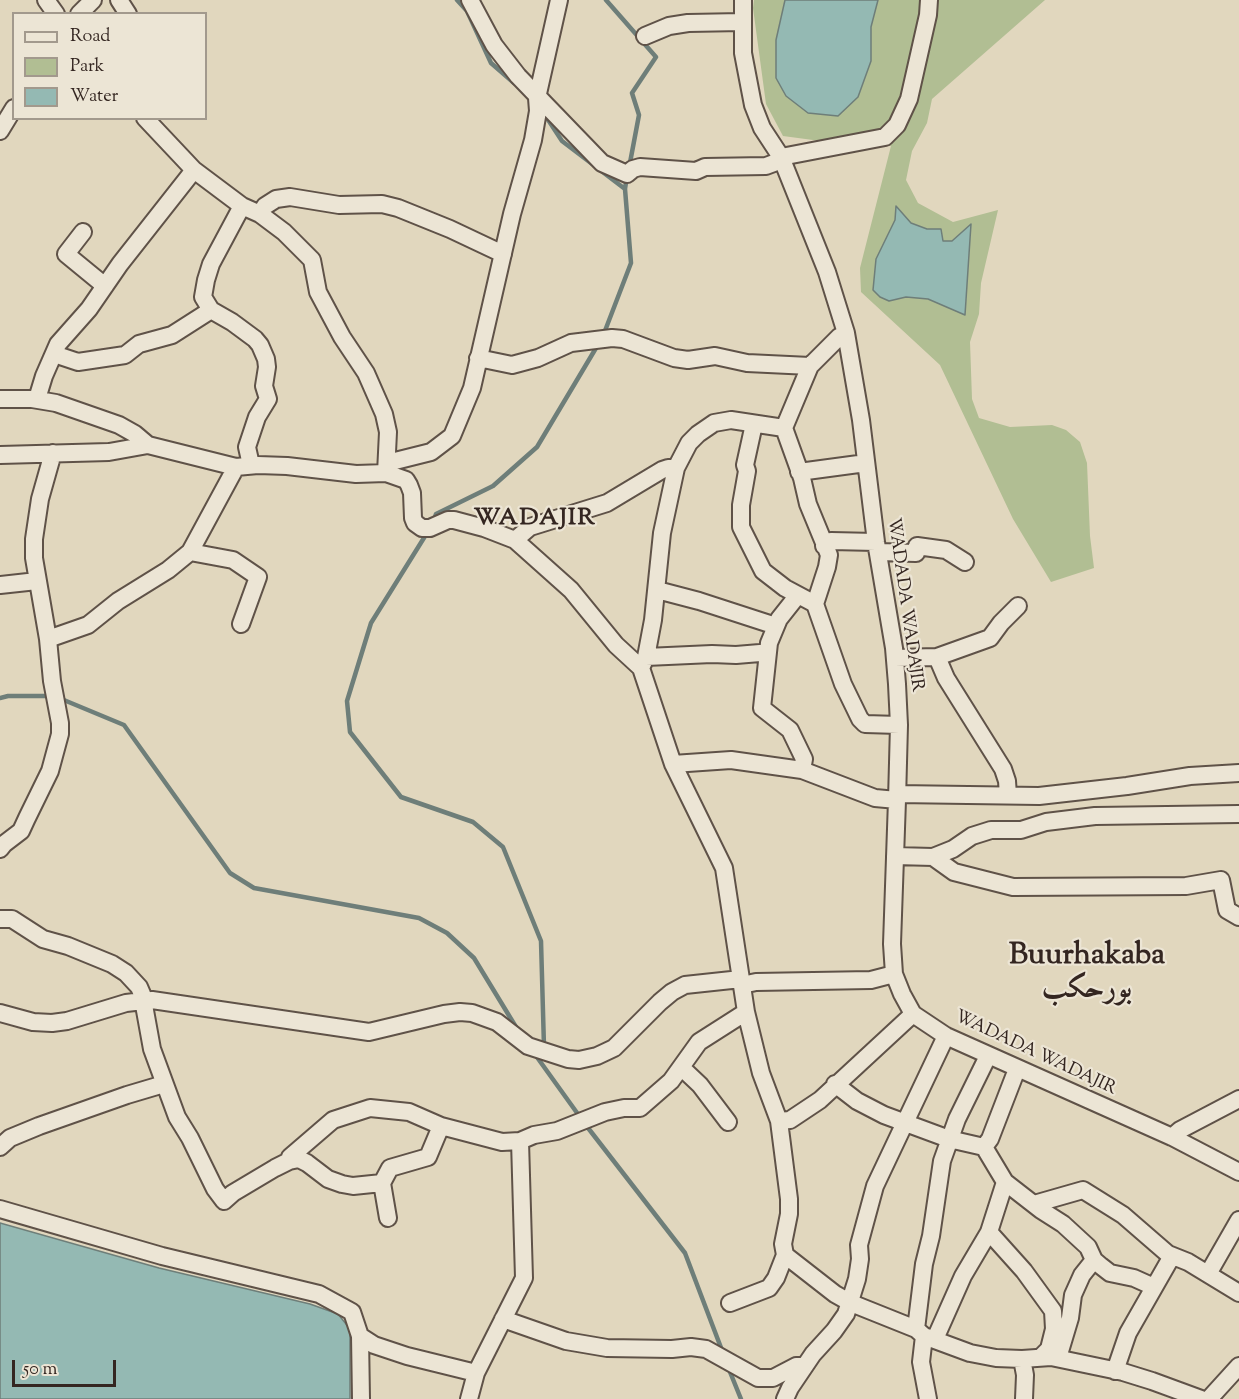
<!DOCTYPE html>
<html>
<head>
<meta charset="utf-8">
<style>
  body { margin:0 }
  #map { position:relative; width:1239px; height:1399px; overflow:hidden; background:#e1d7be; font-family:"Sorts Mill Goudy",serif }
  canvas { display:block }
  .legend { position:absolute; left:12px; top:12px; width:195px; height:108px; box-sizing:border-box; background:#ece5d5; border:2px solid #a2998d; margin:0; padding:8px 10px; list-style:none; font-size:18px; color:#342621 }
  .legend li { display:flex; align-items:center; gap:12px; height:30px }
  .legend b { width:30px; border:2px solid #a2998d }
  .scale { position:absolute; left:12px; top:1360px; width:104px; height:27px; box-sizing:border-box; border:3px solid #342621; border-top:0; padding-left:8px; font-size:18px; line-height:21px; white-space:nowrap; color:#342621; -webkit-text-stroke:4px #ece5d5; paint-order:stroke }
</style>
</head>
<body>
<div id="map">
<canvas width="1239" height="1399"></canvas>
<ul class="legend">
<li><b style="height:8px;background:#ece5d5"></b>Road</li>
<li><b style="height:16px;background:#b1be93"></b>Park</li>
<li><b style="height:16px;background:#94b9b3"></b>Water</li>
</ul>
<div class="scale">50 m</div>
</div>
<script>
const c = document.querySelector('canvas').getContext('2d');
c.lineJoin = 'round';
function fillPath(path, color) { c.fillStyle = color; c.fill(path, 'evenodd'); }
const poly = rows => new Path2D(rows.map(r => 'M' + r).join(''));
function stroke(path, color, width, dash) { c.strokeStyle = color; c.lineWidth = width; c.lineCap = dash ? 'butt' : 'round'; c.setLineDash(dash || []); c.stroke(path); }
function drawText(font, color, halo, rows, align = 'center') {
  c.font = font + ' "Sorts Mill Goudy",Amiri,serif'; c.lineWidth = 4.5; c.setLineDash([]); c.textBaseline = 'middle'; c.strokeStyle = halo; c.fillStyle = color; for (const [text, x, y, turn = 0] of rows) {
    c.save(); c.translate(x, y); c.rotate((+turn || 0) * Math.PI / 180); c.textAlign = isNaN(turn) ? turn : align; if (halo) c.strokeText(text, 0, 0); c.fillText(text, 0, 0); c.restore();
  }
}
fillPath(poly([
  [754,0,785,0,776,40,858,97,871,61,871,27,878,0,1045,0,932,99,927,123,912,151,906,180,918,203,953,222,998,210,981,283,979,314,970,342,972,399,979,418,1010,427,1052,425,1066,430,1080,442,1087,463,1090,536,1094,568,1051,582,1013,519,940,365,861,292,860,268,891,146,858,146,783,136,766,104,753,8],
  [896,207,911,223,927,229,941,229,943,241,952,241,971,225,965,315,928,299,906,297,889,301,876,259,888,236,895,220]
]), '#b1be93');
const water = poly([
  [785,0,878,0,871,27,871,61,858,97,838,116,808,113,786,96,776,78,776,40,785,0],
  [896,206,911,223,927,229,941,229,943,241,952,241,971,224,965,315,928,299,906,297,889,301,880,297,873,290,876,259,895,220,896,206],
  [0,1223,159,1268,310,1304,338,1314,350,1329,350,1399,0,1399,0,1223]
]);
fillPath(water, '#94b9b3');
stroke(water, '#6e7e79', 1.5);
stroke(poly([
  [457,0,467,11,491,63,514,83],
  [606,0,656,57,632,93,639,115,629,168],
  [543,112,562,141,625,189],
  [603,336,631,263,625,189,627,176],
  [434,520,436,514,493,486,537,447,599,343],
  [427,533,371,623,347,701,350,732,401,797,473,822,503,847,541,941,544,1047],
  [0,698,8,696,51,696],
  [59,698,124,725,230,873,254,888,419,918,447,933,474,958,519,1032],
  [534,1053,580,1117],
  [585,1124,685,1253,723,1353],
  [728,1367,741,1399]
]), '#6e7e79', 4.5);
const minor = poly([
  [46,0,56,14],
  [119,0,128,14],
  [470,0,494,45,518,76,602,163,627,174,633,169,640,167,696,171,705,167,766,166,782,160],
  [743,0,743,53,753,105,762,128,781,157,827,272,846,333,861,420,876,542,894,648,897,684,899,725,897,800,892,944,894,974,902,994,913,1014,946,1036,1172,1137,1239,1172],
  [79,14,93,0],
  [645,36,669,26,688,23,742,22],
  [145,118,194,170,242,206,260,214,284,232,312,260,318,292,342,337,366,373,384,414,388,432,386,473],
  [0,131,14,108],
  [781,157,885,137,897,125,909,99,928,15,929,0],
  [260,214,265,206,276,199,290,197,339,205,382,204,398,208,450,229,503,254],
  [83,232,66,254,105,286],
  [211,310,232,322,255,339,260,345,266,359,267,367,264,386,268,399,257,417,247,447,251,465],
  [54,354,78,362,125,355,139,344,172,335,208,312,211,310,203,297,206,280,211,264,242,206],
  [478,358,512,365,538,358,571,343,612,338,623,339,674,358,688,360,715,356,747,363,810,366],
  [0,399,32,399,56,403,119,425,135,434,148,445],
  [37,399,44,376,58,344,89,309,120,264,194,170],
  [754,424,745,465,747,471,741,505,741,527,763,571,785,588,815,604,843,684,860,719,865,724,899,725],
  [784,428,802,478,808,504,829,555,827,567,815,604],
  [0,455,109,452,148,445,236,467,258,465,287,466,356,474,386,473,406,480,409,485,412,493,413,518,415,523,422,528,430,528,448,520,454,520,484,528,515,540,571,590,616,645,641,668,673,764,724,868,746,1012,761,1073,779,1121,789,1199,789,1214,783,1244,785,1255,835,1294,851,1303,916,1329,924,1336,970,1353,996,1358,1022,1359,1051,1357,1123,1372,1152,1381,1201,1399],
  [387,463,431,452,452,436,472,388,512,214,533,140,538,111,537,98,559,0],
  [799,472,866,463],
  [515,540,530,527,607,503,662,470,668,468,676,468],
  [824,546,831,541,876,542],
  [190,552,233,560,258,577,241,624],
  [878,552,916,553,917,546,946,550,965,562],
  [0,585,37,581],
  [657,590,699,601,776,626],
  [798,595,779,619,769,643,762,708,790,730,804,759,802,770],
  [48,639,88,625,118,601,168,570,190,552,236,467],
  [646,657,712,654,736,655,760,653,767,655],
  [937,657,946,678,1003,769,1007,781,1008,795],
  [895,658,937,657,990,638,1001,623,1018,606],
  [641,668,646,657,653,620,662,533,676,468,689,443,698,434,714,423,731,420,784,428,810,366,839,337,846,333],
  [673,764,731,760,802,770,875,798,897,800],
  [897,794,1039,796,1127,786,1190,776,1239,773],
  [0,849,4,844,21,831,27,818,50,771,60,734,60,723,52,681,48,639,34,558,34,539,40,499,53,453],
  [895,856,933,857,953,849,972,836,991,830,1021,830,1046,822,1095,816,1239,814],
  [933,857,954,872,1013,887,1186,886,1221,880,1227,910,1239,917],
  [0,919,12,919,43,939,68,946,112,964,126,973,139,987,142,994,152,1049,177,1117,190,1138,215,1189,224,1201,233,1193,275,1168,289,1161,299,1159,307,1163,328,1179,342,1184,353,1186,382,1183],
  [742,985,756,982,871,980,894,974],
  [0,1013,33,1022,52,1023,67,1021,126,1003,152,1000,369,1032,444,1014,460,1012,472,1013,497,1022,528,1046,568,1059,579,1060,597,1056,614,1048,660,1002,672,992,685,985,741,979],
  [682,1068,700,1085,728,1122],
  [835,1084,857,1101,884,1115,949,1139,984,1147,1005,1182,1041,1210,1063,1224,1088,1247,1094,1260,1101,1266,1110,1273,1134,1278,1154,1287],
  [779,1121,790,1120,820,1100,913,1014],
  [1172,1137,1180,1130,1239,1099],
  [0,1147,10,1138,39,1126,127,1095,164,1084],
  [984,1147,990,1139,1017,1069],
  [289,1161,290,1157,333,1120,370,1108,409,1112,441,1126,502,1142,520,1141,534,1135,557,1131,605,1112,624,1108,640,1108,671,1081,699,1042,746,1012],
  [1034,1204,1083,1190,1123,1215,1168,1254,1188,1262,1239,1293],
  [0,1209,162,1256,319,1294,352,1312,360,1336,361,1399],
  [388,1218,382,1183,390,1168,428,1157,441,1126],
  [989,1232,1024,1271,1053,1311,1054,1329,1049,1349,1041,1357],
  [1208,1274,1239,1220],
  [730,1303,769,1288,776,1278,785,1255],
  [503,1319,566,1341,607,1348,672,1349,691,1347,706,1349,758,1378,773,1378,796,1366,804,1366],
  [916,1329,924,1264,931,1236,942,1161,957,1119,988,1056],
  [360,1336,374,1345,407,1356,476,1373],
  [924,1336,921,1362,928,1399],
  [935,1339,963,1276,989,1232,1005,1182],
  [1058,1358,1070,1318,1073,1295,1082,1275,1094,1260],
  [1022,1359,1025,1375,1024,1399],
  [1115,1371,1128,1333,1172,1256],
  [469,1399,476,1373,524,1278,520,1141],
  [785,1399,790,1388,813,1354,834,1331,846,1314,857,1279,860,1259,859,1245,875,1186,946,1036],
  [1209,1399,1239,1366]
]);
stroke(minor, '#5f5248', 20);
stroke(minor, '#ece5d5', 16);
drawText('18px', '#342621', '#ece5d5', [
  ["WADADA WADAJIR",904,605,82],
  ["WADADA WADAJIR",1035,1054,25]
]);
c.letterSpacing = '1.5px';
drawText('bold 24px', '#342621', '#ece5d5', [
  ["WADAJIR",535,520]
]);
c.letterSpacing = '0px';
drawText('bold 30px', '#342621', '#ece5d5', [
  ["Buurhakaba",1087,958],
  ["بورحكب",1087,992]
]);
</script>
</body>
</html>
